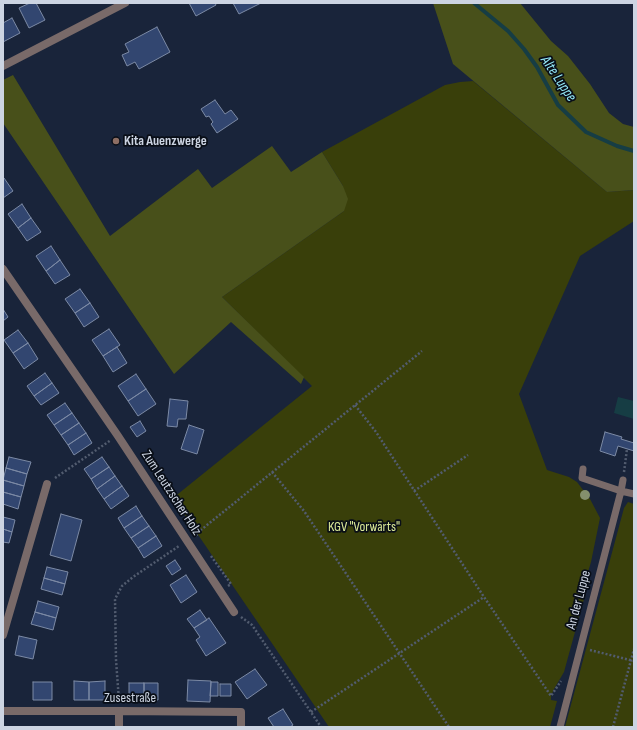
<!DOCTYPE html>
<html>
<head>
<meta charset="utf-8">
<style>
  body { margin:0 }
  #map { position:relative; width:637px; height:730px; overflow:hidden; background:#19243a; font-family:"Sofia Sans Condensed",sans-serif }
  canvas { display:block }
  .frame { position:absolute; inset:0; border:4px solid #ccd4e2; pointer-events:none }
</style>
</head>
<body>
<div id="map">
<canvas width="637" height="730"></canvas>
<div class="frame"></div>
</div>
<script>
const c = document.querySelector('canvas').getContext('2d');
c.lineJoin = 'round';
function fillPath(path, color) { c.fillStyle = color; c.fill(path, 'evenodd'); }
const poly = rows => new Path2D(rows.map(r => 'M' + r).join(''));
function stroke(path, color, width, dash) { c.strokeStyle = color; c.lineWidth = width; c.lineCap = dash ? 'butt' : 'round'; c.setLineDash(dash || []); c.stroke(path); }
function drawText(font, color, halo, rows, align = 'center') {
  c.font = font + ' "Sofia Sans Condensed",sans-serif'; c.lineWidth = 3.5; c.setLineDash([]); c.textBaseline = 'middle'; c.strokeStyle = halo; c.fillStyle = color; for (const [text, x, y, turn = 0] of rows) {
    c.save(); c.translate(x, y); c.rotate((+turn || 0) * Math.PI / 180); c.textAlign = isNaN(turn) ? turn : align; if (halo) c.strokeText(text, 0, 0); c.fillText(text, 0, 0); c.restore();
  }
}
fillPath(poly([
  [473,81,607,192,634,190,634,221,580,256,519,394,547,470,569,477,577,482,590,499,600,518,591,562,581,595,584,599,564,672,554,689,551,696,551,700,557,701,550,727,329,727,173,498,312,386,222,297,344,211,343,186,322,152,445,85,460,82],
  [628,502,634,504,634,727,565,727,624,508]
]), '#393f0a');
fillPath(poly([
  [433,3,520,3,551,41,568,56,590,84,609,113,623,124,634,127,634,190,607,192,453,64],
  [13,75,110,236,198,169,212,188,272,146,291,172,322,152,343,186,348,199,344,211,222,297,304,377,301,384,231,322,174,374,3,123,3,80]
]), '#48501a');
fillPath(poly([
  [618,397,634,401,634,419,614,413]
]), '#163d44');
stroke(poly([
  [474,3,508,31,524,49,537,67,558,105,586,132,617,146,634,151]
]), '#163d44', 4);
const building = poly([
  [30,3,36,3,45,20,29,28,19,8,30,3],
  [189,3,215,3,216,5,196,16,189,3],
  [233,3,261,3,239,14,233,3],
  [12,18,20,33,3,42,3,23,12,18],
  [157,27,170,52,139,69,135,62,127,66,122,55,129,52,125,44,157,27],
  [215,100,225,114,231,110,238,119,217,133,211,124,213,122,209,116,206,117,201,109,215,100],
  [3,178,4,178,13,191,3,198,3,178],
  [22,204,31,218,18,228,8,214,22,204],
  [31,218,41,232,27,241,18,228,31,218],
  [51,246,60,260,46,271,36,256,51,246],
  [60,260,70,275,55,284,46,271,60,260],
  [80,289,90,303,75,313,65,299,80,289],
  [90,303,99,317,84,327,75,313,90,303],
  [3,309,8,317,3,321,3,309],
  [109,329,120,345,103,356,92,340,109,329],
  [18,330,28,343,13,353,4,340,18,330],
  [28,343,38,359,24,369,13,353,28,343],
  [117,347,127,363,113,372,103,356,117,347],
  [45,373,52,383,34,396,27,386,45,373],
  [136,374,146,389,128,401,118,386,136,374],
  [52,383,59,393,41,405,34,396,52,383],
  [146,389,156,404,138,416,128,401,146,389],
  [170,399,188,401,186,419,178,419,177,427,167,426,170,399],
  [65,403,72,413,54,425,47,415,65,403],
  [72,413,79,423,61,435,54,425,72,413],
  [140,421,146,431,137,437,130,427,140,421],
  [79,423,86,433,68,445,61,435,79,423],
  [189,425,204,430,197,454,181,449,189,425],
  [605,432,622,437,621,439,634,443,634,451,618,446,615,456,600,451,605,432],
  [86,433,92,443,74,455,68,445,86,433],
  [9,457,31,462,27,474,6,468,9,457],
  [102,457,109,467,91,479,84,469,102,457],
  [109,467,115,476,97,489,91,479,109,467],
  [6,468,27,474,24,486,3,480,6,468],
  [115,476,122,486,104,499,97,489,115,476],
  [3,480,24,486,21,497,3,492,3,480],
  [122,486,129,496,111,509,104,499,122,486],
  [3,492,21,497,18,509,3,504,3,492],
  [136,506,142,516,124,528,118,518,136,506],
  [61,514,82,520,71,561,50,555,61,514],
  [142,516,149,526,131,538,124,528,142,516],
  [3,517,15,520,12,532,3,529,3,517],
  [149,526,156,536,138,548,131,538,149,526],
  [3,529,12,532,9,543,3,542,3,529],
  [156,536,162,546,144,558,138,548,156,536],
  [175,560,181,569,172,575,166,566,175,560],
  [47,567,68,572,65,584,44,578,47,567],
  [186,575,197,592,181,603,170,585,186,575],
  [44,578,65,584,62,595,41,589,44,578],
  [38,601,59,607,56,618,35,612,38,601],
  [200,610,207,620,194,628,187,619,200,610],
  [35,612,56,618,53,630,31,624,35,612],
  [209,618,226,643,206,656,196,640,200,637,194,628,209,618],
  [19,636,37,640,33,659,15,655,19,636],
  [255,669,267,685,247,699,235,682,255,669],
  [188,680,211,681,210,702,187,701,188,680],
  [74,681,89,682,89,700,74,700,74,681],
  [105,681,105,700,89,700,89,682,105,681],
  [33,682,52,682,52,700,33,700,33,682],
  [211,682,218,682,218,696,210,696,211,682],
  [129,683,144,683,144,700,129,700,129,683],
  [144,683,158,683,158,700,144,700,144,683],
  [220,684,231,684,231,696,220,696,220,684],
  [283,709,293,725,290,727,274,727,268,718,283,709]
]);
fillPath(building, '#324670');
stroke(building, '#7c8aa5', 1);
stroke(poly([
  [355,405,376,432,484,597,551,696,561,681],
  [272,472,304,511,449,727],
  [624,472,627,449],
  [55,478,111,440],
  [414,491,468,455],
  [197,536,196,534,422,351],
  [211,556,231,584,228,586],
  [241,617,252,625,321,727],
  [590,650,634,661],
  [119,701,116,660,115,599,122,586,133,577,179,546],
  [311,712,484,597],
  [613,727,634,649]
]), '#525c6f', 2.5, [2, 2]);
stroke(poly([
  [583,469,582,478,621,491,634,494],
  [560,727,621,491,623,480]
]), '#796a69', 7);
stroke(poly([
  [3,66,125,3],
  [3,269,118,436,234,612],
  [3,635,47,484],
  [3,711,119,711,241,712,241,727],
  [119,711,119,727]
]), '#796a69', 8);
c.fillStyle = '#84906d';
for (const [x, y] of [
  [585,495]
]) { c.beginPath(); c.arc(x, y, 5, 0, 2 * Math.PI); c.fill(); }
for (const [x, y, r, color] of [
  [116,141,4,"#8d6e63"]
]) { const dot = new Path2D(); dot.arc(x, y, r, 0, 2 * Math.PI); c.fillStyle = color; c.fill(dot); stroke(dot, '#090e17', 1.5); }
drawText('bold 14px', '#ccd4e2', '#090e17', [
  ["Kita Auenzwerge",124,141]
], 'left');
drawText('14px', '#ccd4e2', '#090e17', [
  ["Zum Leutzscher Holz",171,493,57],
  ["An der Luppe",579,600,-75],
  ["Zusestraße",130,698]
]);
drawText('14px', '#dbe997', '#090e17', [
  ["KGV \"Vorwärts\"",364,527]
]);
drawText('italic 15px', '#95eaf9', '#090e17', [
  ["Alte Luppe",558,79,56]
]);
</script>
</body>
</html>
